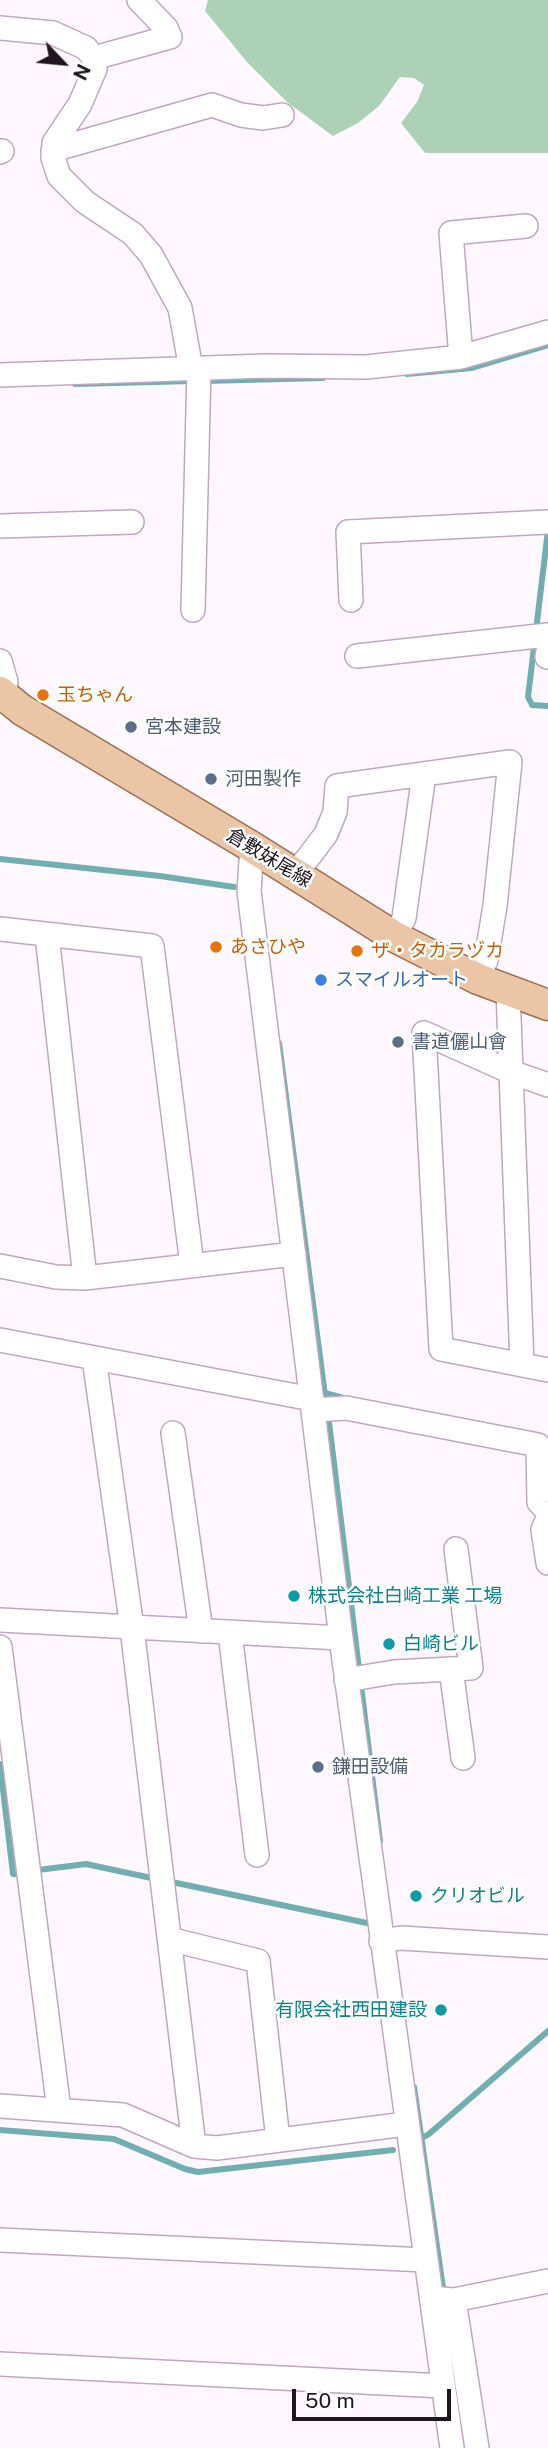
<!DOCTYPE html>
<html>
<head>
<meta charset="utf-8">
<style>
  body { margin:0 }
  #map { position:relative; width:548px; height:2448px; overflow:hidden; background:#fef8fe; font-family:"Public Sans",sans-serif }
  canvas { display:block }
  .north { position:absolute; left:28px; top:28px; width:70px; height:70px; -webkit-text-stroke:5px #fff; paint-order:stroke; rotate:116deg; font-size:19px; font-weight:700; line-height:28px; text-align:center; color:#1f161f }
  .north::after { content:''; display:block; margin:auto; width:24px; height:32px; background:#1f161f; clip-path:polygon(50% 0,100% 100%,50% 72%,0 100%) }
  .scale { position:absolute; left:292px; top:2389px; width:159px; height:32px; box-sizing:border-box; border:4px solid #1f161f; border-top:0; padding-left:9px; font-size:21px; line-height:24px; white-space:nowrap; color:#1f161f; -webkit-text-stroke:5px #fff; paint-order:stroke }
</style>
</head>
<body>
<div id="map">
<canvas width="548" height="2448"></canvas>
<div class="north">N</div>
<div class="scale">50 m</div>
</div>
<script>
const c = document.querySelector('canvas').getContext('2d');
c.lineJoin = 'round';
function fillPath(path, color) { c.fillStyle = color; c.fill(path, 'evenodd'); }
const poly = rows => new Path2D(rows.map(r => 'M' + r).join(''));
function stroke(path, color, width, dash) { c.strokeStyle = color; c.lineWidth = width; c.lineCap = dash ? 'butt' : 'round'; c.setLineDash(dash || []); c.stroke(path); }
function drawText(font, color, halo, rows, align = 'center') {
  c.font = font + ' "Public Sans","Noto Sans JP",sans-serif'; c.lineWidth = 5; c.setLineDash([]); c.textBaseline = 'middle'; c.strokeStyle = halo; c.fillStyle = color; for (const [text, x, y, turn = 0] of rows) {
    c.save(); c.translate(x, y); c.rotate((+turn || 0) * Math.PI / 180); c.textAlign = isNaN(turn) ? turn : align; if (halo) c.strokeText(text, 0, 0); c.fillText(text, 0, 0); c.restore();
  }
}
fillPath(poly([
  [208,0,548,0,548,153,425,153,401,123,417,102,424,85,414,78,400,77,379,106,358,123,333,136,287,102,247,62,205,11]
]), '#add1b4');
stroke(poly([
  [407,374,472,368,548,345],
  [204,381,323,378],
  [75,384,193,381],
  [548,530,528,697,532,705,548,706],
  [0,859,160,876,234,887],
  [279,1043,326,1403],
  [325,1393,347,1399],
  [328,1414,380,1841],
  [0,1764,13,1874,15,1874],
  [38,1870,86,1864,156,1879],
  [167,1881,367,1923],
  [414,2087,444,2295],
  [0,2130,114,2139,185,2169,198,2172,393,2150],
  [422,2138,429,2134,548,2031]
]), '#70aeb2', 6);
const minor = poly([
  [0,28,53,33,86,48,94,58,95,69,80,104,54,143,53,158,59,176,85,202,133,234,151,255,180,308,191,369],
  [94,58,170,37,166,28,139,0],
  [53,150,212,105,241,115,263,118,282,115],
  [0,152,2,151],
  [461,357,451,233,526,226],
  [0,375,266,366,366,367,461,357,548,332],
  [0,526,132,522],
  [351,600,348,532,548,522],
  [193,610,199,369],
  [357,656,548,635],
  [547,657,548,651],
  [0,661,6,682,4,696],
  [252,847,249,891,341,1638,452,2448],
  [294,873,308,858,326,834,335,812,337,786,510,762,495,906,486,960,478,979],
  [0,929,152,946,192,1265],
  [47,935,85,1278],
  [395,937,404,918,424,774],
  [508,991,522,1365],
  [548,1085,511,1072,424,1033,441,1349,548,1370],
  [0,1266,56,1277,85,1278,294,1254],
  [0,1340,312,1399],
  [94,1358,132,1628,194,2146],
  [314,1410,346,1408,538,1445,539,1502,548,1511],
  [173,1433,201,1631],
  [548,1518,543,1530,548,1563],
  [0,1620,341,1638],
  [230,1633,257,1855],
  [0,1647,59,2110],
  [451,1669,463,1758],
  [346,1680,394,1672,471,1668,456,1549],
  [169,1939,258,1961,278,2140],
  [381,1941,401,1938,548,1947],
  [0,2106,123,2115,194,2146,217,2148,406,2124],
  [0,2240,425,2260],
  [441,2299,454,2300,548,2281],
  [454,2300,477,2448],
  [0,2364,443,2386]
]);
const major = poly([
  [0,692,22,710,252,847,395,937,478,979,548,1005]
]);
stroke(minor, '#c0a6c0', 26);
stroke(major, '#9a6f50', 33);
stroke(minor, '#fff', 23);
stroke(major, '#eac5a6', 30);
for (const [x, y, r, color] of [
  [43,695,7,"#e8710a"],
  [131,727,7,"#5c6f8a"],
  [211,779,7,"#5c6f8a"],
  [216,947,7,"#e8710a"],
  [357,951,7,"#e8710a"],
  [321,980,7,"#3f7fe0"],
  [398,1042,7,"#5c6f8a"],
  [294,1596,7,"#0f9aa8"],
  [389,1644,7,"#0f9aa8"],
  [318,1767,7,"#5c6f8a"],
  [416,1896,7,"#0f9aa8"],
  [441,2010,7,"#0f9aa8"]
]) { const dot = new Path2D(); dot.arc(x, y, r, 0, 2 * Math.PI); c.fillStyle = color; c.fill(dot); stroke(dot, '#fff', 2.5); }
drawText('19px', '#c56008', '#fff', [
  ["玉ちゃん",57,695],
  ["あさひや",230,947],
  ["ザ・タカラヅカ",371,951]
], 'left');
drawText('19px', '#4e5e75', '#fff', [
  ["宮本建設",145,727],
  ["河田製作",225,779],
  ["書道儷山會",412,1042],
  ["鎌田設備",332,1767]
], 'left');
drawText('19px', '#1f161f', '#fff', [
  ["倉敷妹尾線",269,858,31]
]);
drawText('19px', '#366cbe', '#fff', [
  ["スマイルオート",335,980]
], 'left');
drawText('19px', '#0d838f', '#fff', [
  ["株式会社白崎工業 工場",308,1596],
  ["白崎ビル",403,1644],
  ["クリオビル",430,1896],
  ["有限会社西田建設",427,2010,"right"]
], 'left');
</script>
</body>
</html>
